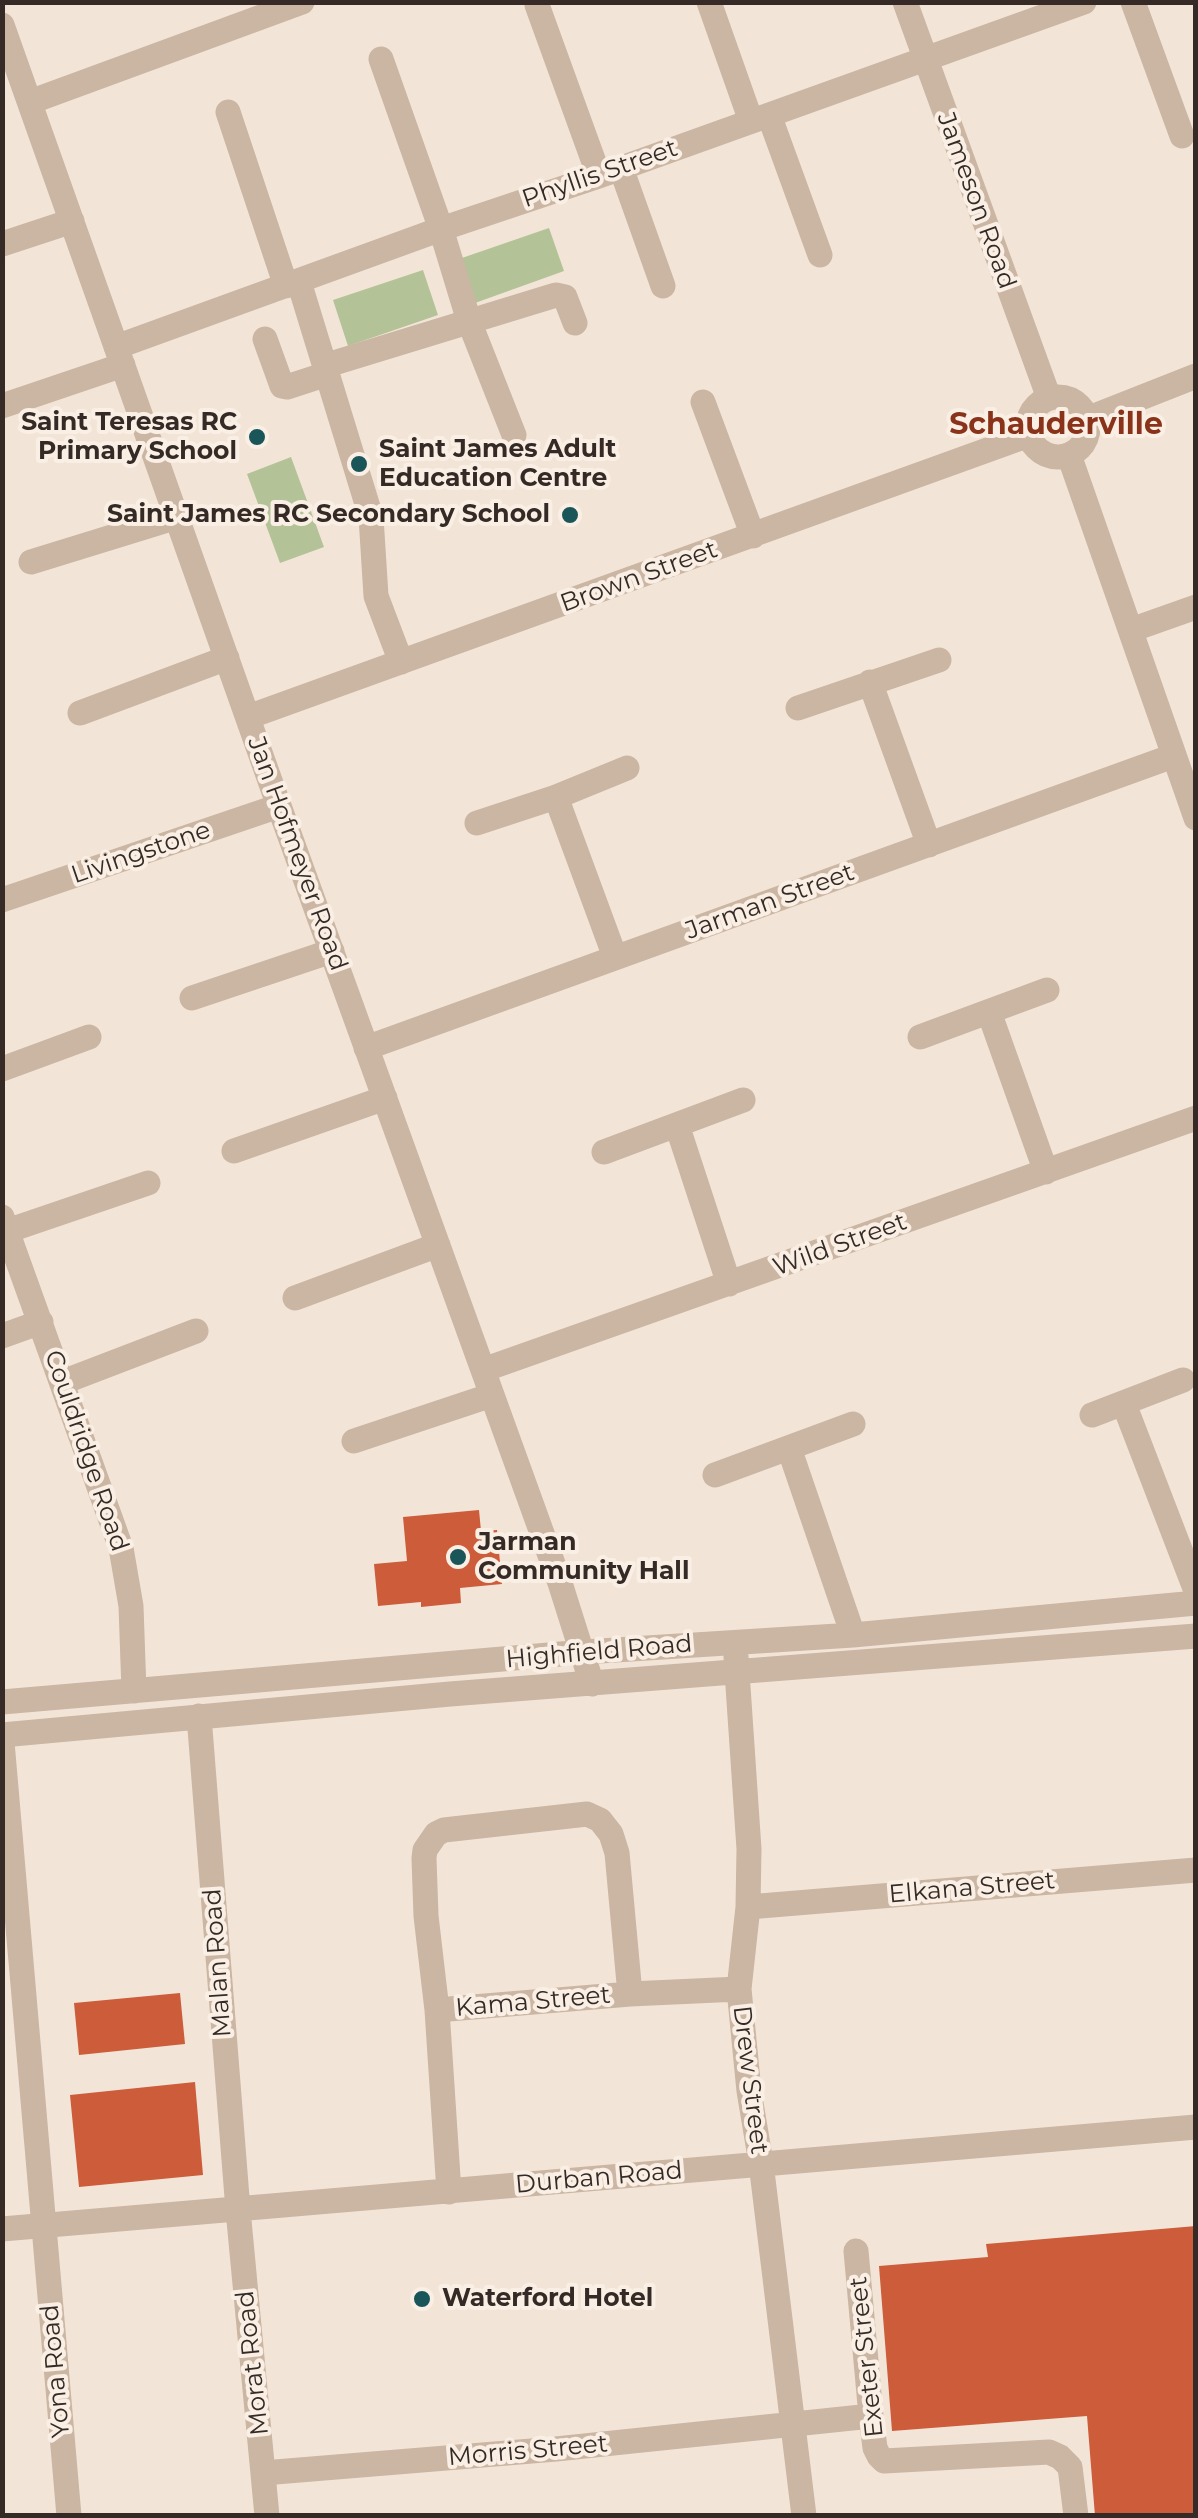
<!DOCTYPE html>
<html>
<head>
<meta charset="utf-8">
<style>
  body { margin:0 }
  #map { position:relative; width:1198px; height:2518px; overflow:hidden; background:#f2e5d7; font-family:Montserrat,sans-serif }
  canvas { display:block }
  .frame { position:absolute; inset:0; border:5px solid #352a25; pointer-events:none }
</style>
</head>
<body>
<div id="map">
<canvas width="1198" height="2518"></canvas>
<div class="frame"></div>
</div>
<script>
const c = document.querySelector('canvas').getContext('2d');
c.lineJoin = 'round';
function fillPath(path, color) { c.fillStyle = color; c.fill(path, 'evenodd'); }
const poly = rows => new Path2D(rows.map(r => 'M' + r).join(''));
function stroke(path, color, width, dash) { c.strokeStyle = color; c.lineWidth = width; c.lineCap = dash ? 'butt' : 'round'; c.setLineDash(dash || []); c.stroke(path); }
function drawText(font, color, halo, rows, align = 'center') {
  c.font = font + ' Montserrat,sans-serif'; c.lineWidth = 8; c.setLineDash([]); c.textBaseline = 'middle'; c.strokeStyle = halo; c.fillStyle = color; for (const [text, x, y, turn = 0] of rows) {
    c.save(); c.translate(x, y); c.rotate((+turn || 0) * Math.PI / 180); c.textAlign = isNaN(turn) ? turn : align; if (halo) c.strokeText(text, 0, 0); c.fillText(text, 0, 0); c.restore();
  }
}
fillPath(poly([
  [549,228,564,271,475,303,459,259],
  [423,270,438,315,348,346,333,300],
  [291,457,324,547,280,563,247,474]
]), '#b4c297');
fillPath(poly([
  [479,1510,481,1531,497,1530,502,1584,460,1588,461,1603,421,1607,421,1602,378,1606,374,1564,407,1561,403,1517],
  [180,1993,185,2044,79,2055,74,2003],
  [195,2082,203,2175,79,2187,70,2095],
  [1196,2226,1196,2516,1095,2516,1087,2416,892,2431,879,2266,988,2257,986,2244]
]), '#cd5c3a');
stroke(poly([
  [709,2,751,121],
  [905,2,1049,398],
  [1133,2,1182,136],
  [537,5,599,176],
  [2,25,279,806,560,1583,592,1684],
  [381,59,441,229,469,321,514,435],
  [30,102,302,2],
  [228,112,286,286],
  [769,115,820,255],
  [621,168,663,286],
  [2,244,72,221],
  [299,282,371,517,376,596,401,662],
  [265,339,282,386,287,387,327,374],
  [116,347,441,229,599,176,1084,2],
  [324,366,556,295,565,297,575,323],
  '1028 427a30 30 0 1 1 60 0a30 30 0 1 1-60 0Z',
  [703,402,753,536],
  [2,406,123,365],
  [1087,419,1196,376],
  [1069,455,1196,818],
  [31,562,177,517],
  [1131,630,1196,607],
  [870,682,929,845],
  [798,708,939,660],
  [80,713,227,658],
  [248,717,1029,435],
  [556,797,615,957],
  [477,823,556,797,627,768],
  [2,900,279,806],
  [192,998,332,951],
  [989,1012,1046,1172],
  [920,1037,1047,990],
  [366,1048,1173,756],
  [2,1069,89,1037],
  [677,1125,729,1284],
  [234,1151,385,1098],
  [604,1152,743,1100],
  [2,1217,121,1548,131,1606,134,1691],
  [7,1231,148,1183],
  [295,1298,438,1245],
  [2,1336,41,1322],
  [483,1370,1196,1118],
  [63,1382,196,1331],
  [1124,1404,1196,1591],
  [1092,1415,1183,1380],
  [354,1441,492,1395],
  [789,1448,853,1635],
  [715,1475,853,1424],
  [736,1657,749,1849,748,1907,739,1989,749,2091,761,2163,804,2516],
  [2,1702,584,1652,853,1635,1196,1603],
  [199,1716,238,2210,267,2516],
  [2,1735,450,1694,1196,1636],
  [2,1742,69,2516],
  [748,1907,1196,1870],
  [437,2010,630,1994,739,1989],
  [449,2192,437,2010,426,1916,424,1858,425,1850,436,1834,444,1830,587,1814,600,1820,611,1834,617,1853,630,1994],
  [2,2229,1196,2127],
  [856,2251,871,2416,875,2448,879,2456,884,2461,1049,2452,1060,2457,1070,2467,1076,2516],
  [263,2473,556,2449,871,2416]
]), '#cbb5a3', 25);
for (const [x, y, r, color] of [
  [257,437,10,"#195559"],
  [359,464,10,"#195559"],
  [570,515,10,"#195559"],
  [458,1557,10,"#195559"],
  [422,2299,10,"#195559"]
]) { const dot = new Path2D(); dot.arc(x, y, r, 0, 2 * Math.PI); c.fillStyle = color; c.fill(dot); stroke(dot, '#faefe4', 4); }
drawText('25px', '#352a25', '#faefe4', [
  ["Phyllis Street",600,174,-19],
  ["Jameson Road",976,201,70],
  ["Brown Street",639,577,-20],
  ["Livingstone",141,853,-19],
  ["Jan Hofmeyer Road",297,854,70],
  ["Jarman Street",770,902,-20],
  ["Wild Street",840,1245,-20],
  ["Couldridge Road",86,1451,71],
  ["Highfield Road",599,1652,-5],
  ["Elkana Street",972,1888,-5],
  ["Malan Road",218,1963,-94],
  ["Kama Street",533,2002,-5],
  ["Drew Street",750,2080,83],
  ["Durban Road",599,2178,-5],
  ["Exeter Street",867,2357,-96],
  ["Morat Road",253,2363,-96],
  ["Yona Road",56,2371,-95],
  ["Morris Street",528,2451,-5]
]);
drawText('bold 25px', '#352a25', '#faefe4', [
  ["Saint Teresas RC",237,423,"right"],
  ["Primary School",237,452,"right"],
  ["Saint James Adult",379,450],
  ["Education Centre",379,479],
  ["Saint James RC Secondary School",550,515,"right"],
  ["Jarman",478,1543],
  ["Community Hall",478,1572],
  ["Waterford Hotel",442,2299]
], 'left');
drawText('bold 30px', '#89331a', '#faefe4', [
  ["Schauderville",1056,425]
]);
</script>
</body>
</html>
